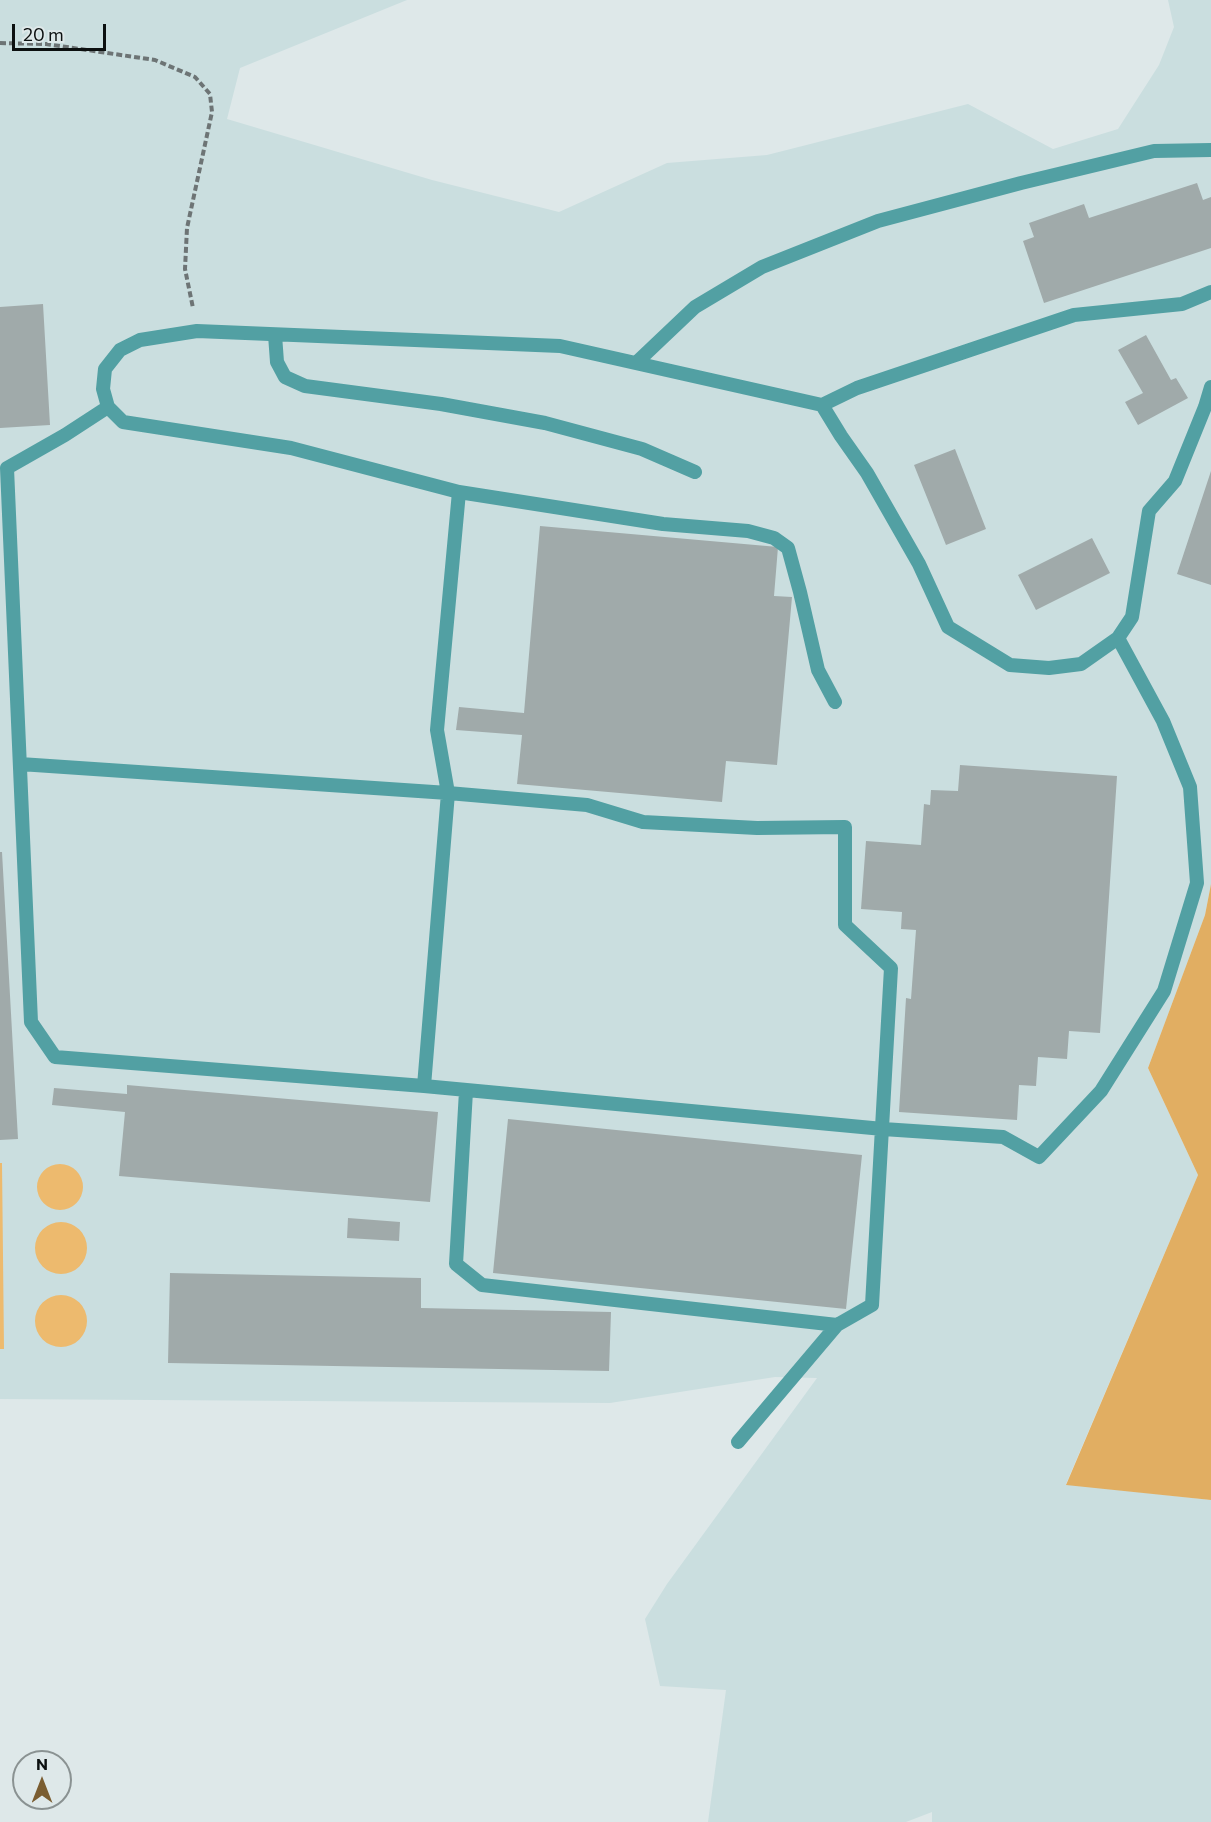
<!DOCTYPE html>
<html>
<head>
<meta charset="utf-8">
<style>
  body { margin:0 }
  #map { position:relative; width:1211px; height:1822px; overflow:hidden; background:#dee8e9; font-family:Commissioner,sans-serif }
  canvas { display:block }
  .north { position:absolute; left:12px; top:1750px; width:60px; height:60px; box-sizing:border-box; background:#dee8e9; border:2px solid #8a9292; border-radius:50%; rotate:0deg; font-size:16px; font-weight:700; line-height:24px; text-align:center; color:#0c1010 }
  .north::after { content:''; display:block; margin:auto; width:21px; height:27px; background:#7a5d31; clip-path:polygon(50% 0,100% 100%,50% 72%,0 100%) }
  .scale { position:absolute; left:12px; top:24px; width:94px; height:27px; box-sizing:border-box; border:3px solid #0c1010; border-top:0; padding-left:8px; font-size:18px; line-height:21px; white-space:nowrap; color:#0c1010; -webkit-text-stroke:4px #dee8e9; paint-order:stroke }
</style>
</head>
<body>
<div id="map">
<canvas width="1211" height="1822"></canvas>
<div class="north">N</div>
<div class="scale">20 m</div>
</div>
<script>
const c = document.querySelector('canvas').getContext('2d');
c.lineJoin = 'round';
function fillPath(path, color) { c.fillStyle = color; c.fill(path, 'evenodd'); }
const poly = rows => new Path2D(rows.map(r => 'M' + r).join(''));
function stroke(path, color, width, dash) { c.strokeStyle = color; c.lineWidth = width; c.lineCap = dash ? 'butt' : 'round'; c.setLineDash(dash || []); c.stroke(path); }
fillPath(poly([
  [0,0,407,0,240,68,227,119,432,180,559,212,667,163,767,155,968,104,1053,149,1118,129,1159,65,1174,27,1168,0,1211,0,1211,884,1205,915,1148,1068,1198,1175,1066,1484,1211,1500,1211,1822,932,1822,932,1812,906,1822,708,1822,726,1690,660,1686,645,1619,667,1584,817,1378,775,1377,610,1403,0,1399]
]), '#cadedf');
fillPath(poly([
  [1211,884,1211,1500,1066,1485,1198,1175,1148,1068,1205,915]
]), '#e1ae62');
fillPath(poly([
  [0,1163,2,1163,4,1349,0,1349],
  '37 1187a23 23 0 1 1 46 0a23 23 0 1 1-46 0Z',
  '35 1248a26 26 0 1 1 52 0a26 26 0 1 1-52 0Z',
  '35 1321a26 26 0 1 1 52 0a26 26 0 1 1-52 0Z'
]), '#edba6e');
fillPath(poly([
  [1197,183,1203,200,1211,197,1211,248,1044,303,1023,241,1034,237,1029,223,1084,204,1089,218],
  [43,304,50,425,0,428,0,307],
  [1146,335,1171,380,1176,378,1188,398,1138,425,1125,402,1143,393,1118,350],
  [955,449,986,529,946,545,914,465],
  [1211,471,1211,585,1177,574],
  [540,526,778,547,774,596,792,597,777,765,726,761,722,802,517,784,522,735,456,730,459,707,524,713],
  [1092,538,1110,573,1036,610,1018,575],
  [960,765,1117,776,1100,1033,1069,1031,1067,1059,1038,1057,1036,1086,1019,1085,1017,1120,899,1112,906,998,911,999,916,930,901,929,902,912,861,909,866,841,921,845,924,804,930,805,931,790,958,791],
  [0,852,2,852,18,1139,0,1140],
  [127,1085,438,1112,430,1202,119,1176,125,1112,52,1105,54,1088,127,1094],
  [508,1119,862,1155,846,1309,493,1273],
  [348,1218,400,1222,399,1241,347,1238],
  [170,1273,421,1278,421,1308,611,1312,609,1371,168,1363]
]), '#a0aaaa');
stroke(poly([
  [0,43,46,44,155,60,195,77,210,94,212,112,187,228,185,269,193,308]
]), '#6d7475', 4, [6, 3]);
stroke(poly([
  [275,335,277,362,285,377,305,386,441,404,545,423,642,449,695,472],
  [636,363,695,307,762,267,878,221,1021,183,1154,151,1211,150],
  [822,405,841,436,867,473,919,564,948,627,1010,665,1049,668,1081,664,1118,638,1132,617,1149,511,1175,481,1205,407,1211,387],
  [108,407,65,435,7,468,31,1022,55,1057,424,1086,883,1129,1003,1137,1039,1157,1101,1091,1164,991,1197,883,1190,787,1163,721,1118,638],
  [459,492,663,524,748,531,774,538,788,548,800,592,818,670,835,702],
  [20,764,448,793,587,805,643,822,757,828,845,827,845,925,891,968,872,1305,837,1325,482,1285,456,1264,466,1091],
  [424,1086,448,793,437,730,459,492,291,448,123,422,108,407,103,389,105,369,120,350,140,340,197,331,560,346,822,405,857,388,1074,315,1182,304,1211,292],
  [738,1442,837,1325]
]), '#52a0a3', 14);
</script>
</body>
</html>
